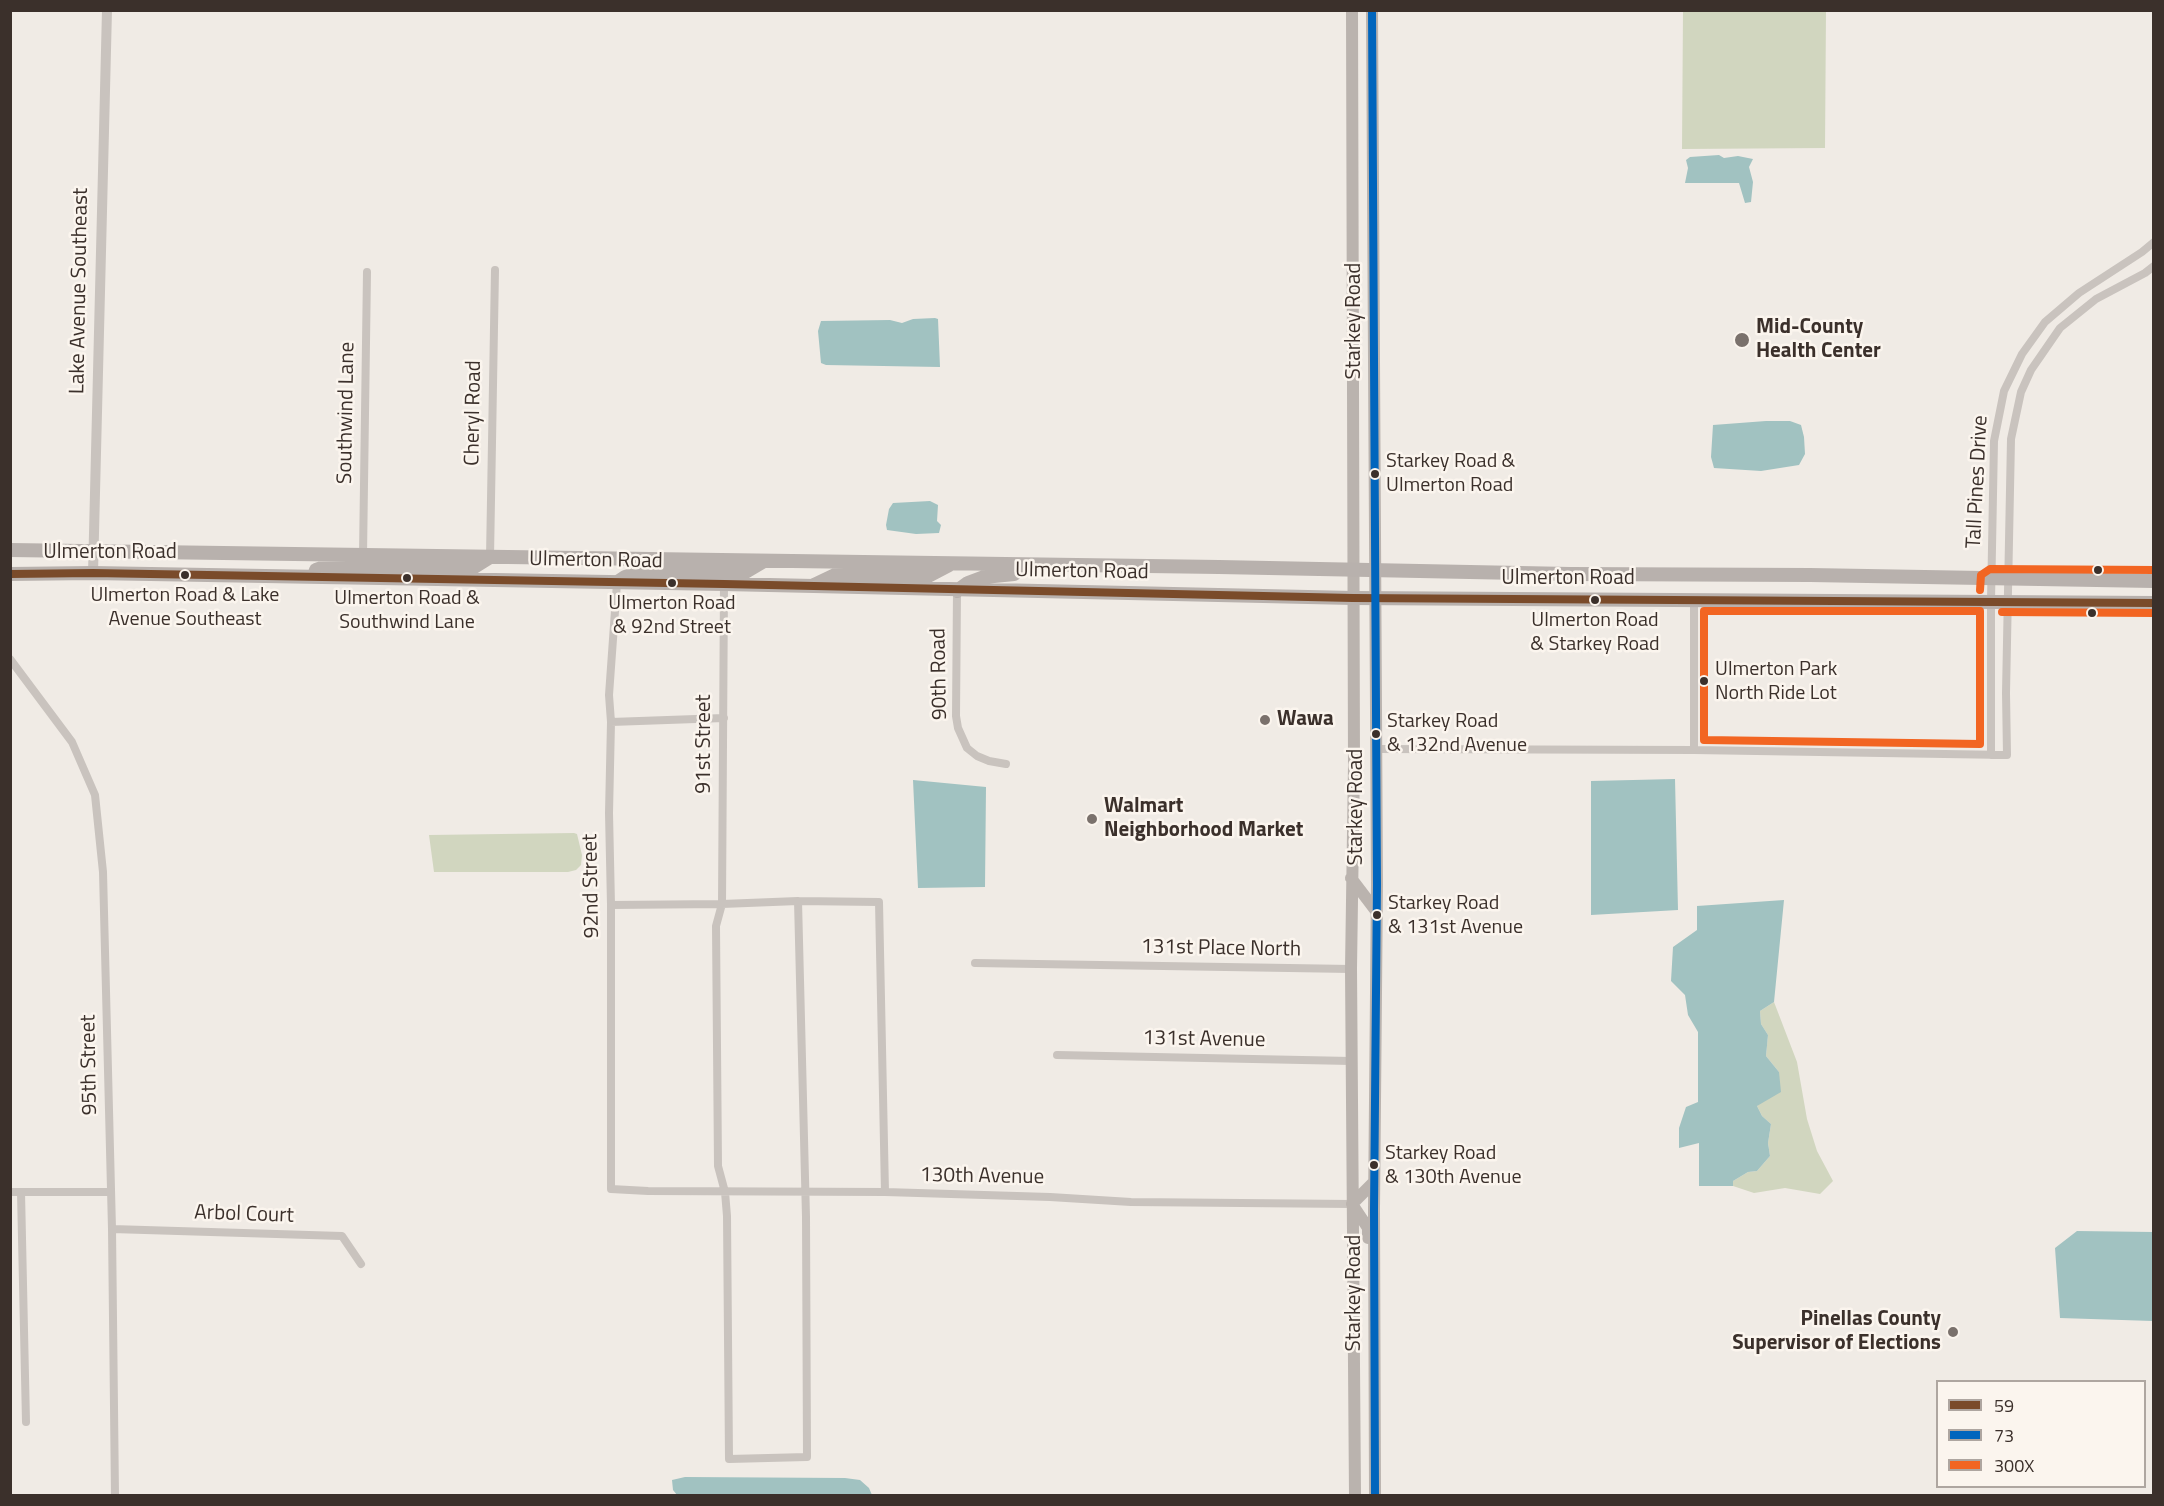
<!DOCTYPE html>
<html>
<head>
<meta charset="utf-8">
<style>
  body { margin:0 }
  #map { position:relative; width:2164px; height:1506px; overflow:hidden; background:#f0ebe5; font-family:"Titillium Web",sans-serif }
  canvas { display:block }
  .frame { position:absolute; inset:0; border:12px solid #3b302b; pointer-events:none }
  .legend { position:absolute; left:1936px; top:1380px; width:210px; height:108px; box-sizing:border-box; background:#fbf5ee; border:2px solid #aea6a0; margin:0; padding:8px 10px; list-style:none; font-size:18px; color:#3b302b }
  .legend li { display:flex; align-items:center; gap:12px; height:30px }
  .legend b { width:30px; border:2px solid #aea6a0 }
</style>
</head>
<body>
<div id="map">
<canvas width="2164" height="1506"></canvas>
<div class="frame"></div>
<ul class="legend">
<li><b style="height:8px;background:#7a4b2a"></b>59</li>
<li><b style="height:8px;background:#0065bd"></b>73</li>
<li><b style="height:8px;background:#f26522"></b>300X</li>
</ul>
</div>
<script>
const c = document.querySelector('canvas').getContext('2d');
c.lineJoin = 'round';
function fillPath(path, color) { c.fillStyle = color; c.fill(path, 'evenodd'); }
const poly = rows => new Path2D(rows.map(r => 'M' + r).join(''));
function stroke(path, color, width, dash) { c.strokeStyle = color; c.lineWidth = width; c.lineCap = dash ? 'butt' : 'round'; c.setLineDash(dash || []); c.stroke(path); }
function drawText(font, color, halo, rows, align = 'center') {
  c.font = font + ' "Titillium Web",sans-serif'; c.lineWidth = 5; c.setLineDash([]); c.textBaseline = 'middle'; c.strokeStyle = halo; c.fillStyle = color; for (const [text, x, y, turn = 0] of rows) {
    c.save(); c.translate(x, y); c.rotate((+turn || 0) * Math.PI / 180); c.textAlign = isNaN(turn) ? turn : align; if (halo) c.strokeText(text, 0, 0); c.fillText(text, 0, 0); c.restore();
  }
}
fillPath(poly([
  [1683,11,1826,11,1825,148,1682,149],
  [574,833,577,834,582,855,581,865,576,870,568,872,434,872,429,835],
  [1774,1002,1797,1062,1807,1119,1817,1151,1833,1181,1820,1194,1785,1188,1754,1193,1733,1186,1733,1181,1748,1172,1757,1171,1770,1156,1768,1143,1771,1124,1762,1116,1757,1106,1779,1072,1766,1056,1768,1035,1761,1024,1760,1011]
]), '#d1d6bf');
fillPath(poly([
  [1719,155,1724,158,1738,156,1753,159,1749,167,1753,182,1751,202,1745,203,1739,183,1685,183,1688,168,1686,160,1690,157],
  [935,318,938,319,940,367,826,365,821,363,818,331,821,321,890,320,902,323,913,319],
  [1766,421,1790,421,1801,425,1804,437,1805,454,1799,465,1761,471,1714,468,1711,457,1713,425],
  [930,501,938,505,937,521,941,525,939,533,916,534,887,530,886,525,889,509,893,503],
  [1675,779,1678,910,1591,915,1591,781],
  [913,780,986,787,985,887,918,888],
  [1784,900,1774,1002,1760,1011,1761,1024,1768,1035,1766,1056,1779,1072,1781,1092,1757,1106,1762,1116,1771,1124,1768,1143,1770,1156,1757,1171,1748,1172,1733,1181,1733,1186,1699,1186,1699,1143,1679,1148,1679,1128,1686,1107,1698,1102,1698,1032,1688,1015,1685,995,1671,981,1673,947,1697,930,1697,906],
  [2077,1231,2153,1232,2153,1321,2060,1318,2055,1248],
  [685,1477,845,1478,860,1480,869,1488,872,1495,677,1495,673,1490,672,1480]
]), '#a1c2c1');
stroke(poly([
  [363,555,367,272],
  [490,557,495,270],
  [617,583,609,695,611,722,609,813,611,905,611,1189,648,1191,885,1192,1050,1197,1131,1202,1352,1204],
  [724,584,722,904,716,926,718,1166,725,1192,727,1216,729,1459,807,1457,806,1217,798,901],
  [957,591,956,716,958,728,967,748,977,756,989,761,1006,764],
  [10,659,72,742,95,795,103,872,112,1229,115,1496],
  [611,722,724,718],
  [1376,749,1694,750,2007,755,2006,693,2011,439,2021,392,2031,370,2060,328,2096,299,2145,273,2154,266],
  [1694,750,1694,600],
  [1991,755,1991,601,1994,441,2004,391,2022,354,2045,322,2079,293,2142,252,2154,242],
  [611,905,722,904,798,901,879,902,885,1192],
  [975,963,1351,969],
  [1057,1055,1351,1061],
  [10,1192,111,1192],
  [21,1192,26,1422],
  [112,1229,342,1236,361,1264]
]), '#c9c3be', 8);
stroke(poly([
  [93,573,107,10]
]), '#c9c3be', 10);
stroke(poly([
  [1352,10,1354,765,1351,969,1355,1496],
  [1372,10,1377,884,1374,1209,1375,1496],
  [1351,878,1376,911],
  [1352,1204,1368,1228,1368,1238],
  [1352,1204,1374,1182]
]), '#bab3ae', 12);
stroke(poly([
  [10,550,1219,567,1570,574,1810,575,2154,581],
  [10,574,93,573,724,584,1353,598,2154,603],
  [314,577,316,570,325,567,465,568,474,567,490,557],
  [619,581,625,577,643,572,742,574,764,561],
  [814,585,835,575,928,576,949,565],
  [957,591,968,583,984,577,1014,574,1025,565]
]), '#b8b1ad', 14);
stroke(poly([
  [10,574,93,573,724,584,1353,598,2154,603]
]), '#7a4b2a', 8);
stroke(poly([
  [1372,10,1377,884,1374,1209,1375,1496]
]), '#0065bd', 8);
stroke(poly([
  [1980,590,1981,575,1990,569,2154,570],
  [1704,611,1980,611,1980,744,1704,740,1704,611],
  [2002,612,2154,613]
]), '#f26522', 8);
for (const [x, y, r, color] of [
  [1742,340,8,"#7a716c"],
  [1375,474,5,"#3b302b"],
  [2098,570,5,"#3b302b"],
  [185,575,5,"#3b302b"],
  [407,578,5,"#3b302b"],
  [672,583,5,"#3b302b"],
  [1595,600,5,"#3b302b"],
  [2092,613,5,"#3b302b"],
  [1704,681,5,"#3b302b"],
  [1265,720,6,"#7a716c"],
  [1376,734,5,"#3b302b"],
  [1092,819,6,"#7a716c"],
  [1377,915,5,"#3b302b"],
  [1374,1165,5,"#3b302b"],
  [1953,1332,6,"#7a716c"]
]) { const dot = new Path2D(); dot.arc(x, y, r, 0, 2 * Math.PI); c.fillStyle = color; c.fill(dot); stroke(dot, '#fbf5ee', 2); }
drawText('20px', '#3b302b', '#fbf5ee', [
  ["Starkey Road &",1386,462],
  ["Ulmerton Road",1386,486],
  ["Ulmerton Road & Lake",185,596,"center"],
  ["Avenue Southeast",185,620,"center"],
  ["Ulmerton Road &",407,599,"center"],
  ["Southwind Lane",407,623,"center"],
  ["Ulmerton Road",672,604,"center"],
  ["& 92nd Street",672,628,"center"],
  ["Ulmerton Road",1595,621,"center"],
  ["& Starkey Road",1595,645,"center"],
  ["Ulmerton Park",1715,670],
  ["North Ride Lot",1715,694],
  ["Starkey Road",1387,722],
  ["& 132nd Avenue",1387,746],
  ["Starkey Road",1388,904],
  ["& 131st Avenue",1388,928],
  ["Starkey Road",1385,1154],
  ["& 130th Avenue",1385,1178]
], 'left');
drawText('21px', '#3b302b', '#fbf5ee', [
  ["Lake Avenue Southeast",80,291,-89],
  ["Starkey Road",1355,321,-90],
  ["Southwind Lane",347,413,-89],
  ["Cheryl Road",474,413,-89],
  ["Tall Pines Drive",1978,482,-87],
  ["Ulmerton Road",110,553],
  ["Ulmerton Road",596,561,1],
  ["Ulmerton Road",1082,572,1],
  ["Ulmerton Road",1568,579],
  ["90th Road",940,674,-91],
  ["91st Street",705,744,-90],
  ["Starkey Road",1357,807,-90],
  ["92nd Street",592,886,-91],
  ["131st Place North",1221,949,1],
  ["131st Avenue",1204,1040,1],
  ["95th Street",90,1065,-91],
  ["130th Avenue",982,1177,1],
  ["Arbol Court",244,1215,2],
  ["Starkey Road",1355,1293,-90]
]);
drawText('bold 21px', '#3b302b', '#fbf5ee', [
  ["Mid-County",1756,328],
  ["Health Center",1756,352],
  ["Wawa",1277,720],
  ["Walmart",1104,807],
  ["Neighborhood Market",1104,831],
  ["Pinellas County",1941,1320,"right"],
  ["Supervisor of Elections",1941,1344,"right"]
], 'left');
</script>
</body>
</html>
